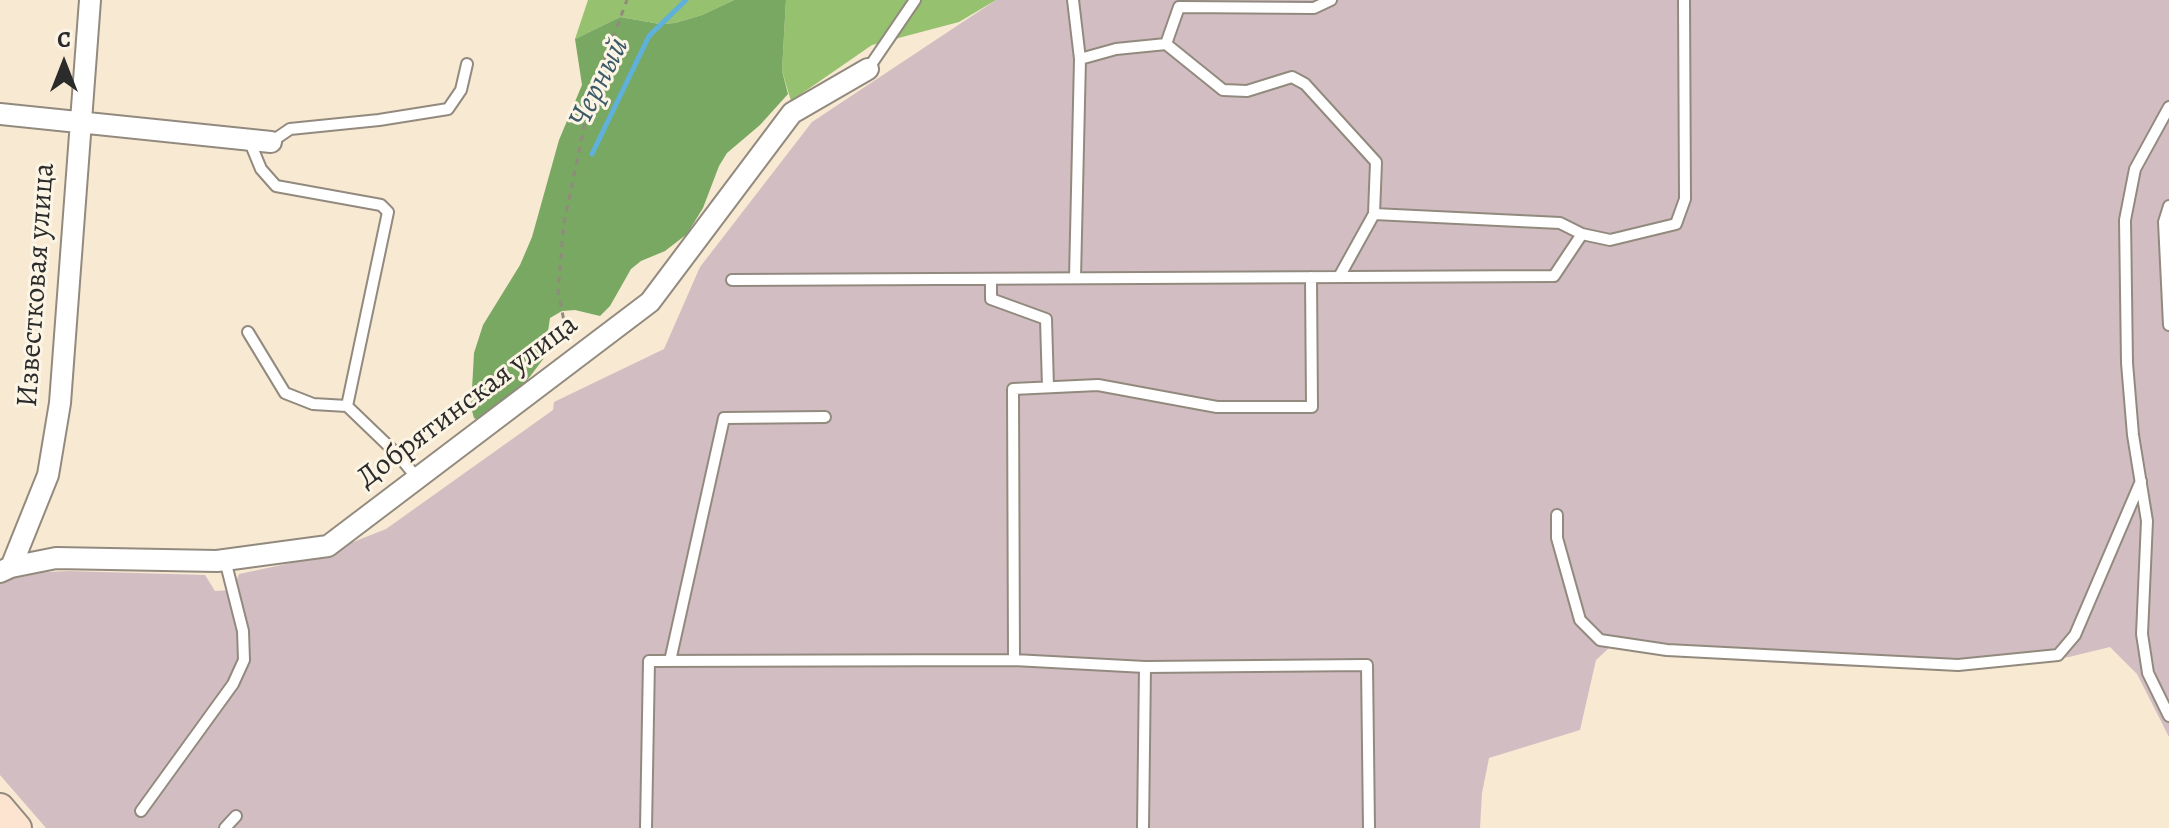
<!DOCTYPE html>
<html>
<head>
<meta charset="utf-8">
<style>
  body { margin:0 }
  #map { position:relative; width:2169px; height:828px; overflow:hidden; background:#f8e9d2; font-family:Alegreya,serif }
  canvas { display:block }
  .north { position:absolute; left:24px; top:24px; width:80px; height:80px; -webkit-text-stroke:6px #fcf5e5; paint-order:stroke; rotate:0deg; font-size:22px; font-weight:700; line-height:32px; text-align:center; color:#2b2b2b }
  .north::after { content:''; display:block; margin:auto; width:28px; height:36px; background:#2b2b2b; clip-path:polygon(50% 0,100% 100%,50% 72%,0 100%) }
</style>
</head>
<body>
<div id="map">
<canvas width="2169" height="828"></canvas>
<div class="north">С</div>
</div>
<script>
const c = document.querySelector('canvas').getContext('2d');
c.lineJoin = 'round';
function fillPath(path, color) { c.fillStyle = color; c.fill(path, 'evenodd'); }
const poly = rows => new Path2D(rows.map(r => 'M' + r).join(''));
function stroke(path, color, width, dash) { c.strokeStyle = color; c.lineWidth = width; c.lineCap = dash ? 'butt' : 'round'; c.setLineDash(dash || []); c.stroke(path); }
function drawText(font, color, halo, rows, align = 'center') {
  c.font = font + ' Alegreya,serif'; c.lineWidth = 6; c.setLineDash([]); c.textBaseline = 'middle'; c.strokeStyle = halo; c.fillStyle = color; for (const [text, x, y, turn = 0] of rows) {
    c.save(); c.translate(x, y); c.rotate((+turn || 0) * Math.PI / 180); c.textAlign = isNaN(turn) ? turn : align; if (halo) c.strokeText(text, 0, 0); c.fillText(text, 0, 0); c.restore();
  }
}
fillPath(poly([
  [996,0,2169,0,2169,737,2137,674,2110,647,2069,657,1959,669,1834,666,1665,656,1609,648,1596,660,1580,730,1489,758,1482,793,1480,828,46,828,0,775,0,583,28,573,68,571,205,575,215,591,233,590,239,574,310,559,386,529,553,410,554,402,664,349,700,267,812,122]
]), '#d2bec2');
fillPath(poly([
  [588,0,734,0,702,15,675,23,660,24,620,17,575,39],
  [786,0,996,0,959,22,872,45,791,101,782,71]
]), '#96c270');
fillPath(poly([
  [734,0,786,0,782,71,788,94,760,125,727,153,719,166,703,208,687,234,665,251,641,261,631,269,610,306,600,316,575,310,562,311,550,318,544,358,516,395,485,423,474,418,471,407,474,353,483,325,520,265,532,237,559,140,582,85,575,39,620,17,660,24,675,23,702,15]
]), '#78a862');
stroke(poly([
  [592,154,649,36,686,0]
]), '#5fb1da', 5);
const lane = poly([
  [1073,0,1080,59,1075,278],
  [1166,44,1179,7,1314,8,1331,0],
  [1080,59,1116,49,1166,44,1223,90,1247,91,1292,77,1305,84,1376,162,1374,214,1339,277],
  [868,69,915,0],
  [2169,107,2135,169,2125,220,2127,363,2133,435,2147,521,2142,634,2148,673,2169,716],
  [249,140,261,169,276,186,381,205,388,212,347,406,399,456,417,478],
  [271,142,290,129,379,120,448,109,461,90,467,64],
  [2169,206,2164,222,2169,325],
  [1374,214,1560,223,1582,234,1610,240,1676,224,1685,199,1684,0],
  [991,279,991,299,1046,319,1048,387],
  [732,280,1554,276,1582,234],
  [248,332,285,393,313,404,347,406],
  [1557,515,1557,538,1580,620,1600,640,1667,650,1958,665,2058,655,2075,635,2141,481],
  [1014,660,1013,389,1098,385,1217,407,1312,407,1311,277],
  [670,661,724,418,825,417],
  [1145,667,1367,665,1369,828],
  [141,811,233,684,244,660,243,631,225,560],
  [225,828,236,816],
  [646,828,649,661,1014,660,1145,667,1143,828]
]);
const street = poly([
  [0,114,271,142],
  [11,567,48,475,60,403,90,0],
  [0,572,11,567,56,558,217,561,328,546,650,302,792,113,868,69]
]);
const secondary = poly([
  [0,808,17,828]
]);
stroke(lane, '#928a7e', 14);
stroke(street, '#928a7e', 24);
stroke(secondary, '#928a7e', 32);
stroke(poly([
  [568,342,558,290,564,223,590,99,627,0]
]), '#928a7e', 3, [6, 6]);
stroke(lane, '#fff', 10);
stroke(street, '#fff', 20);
stroke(secondary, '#fde4d1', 28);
drawText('30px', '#2b2b2b', '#fcf5e5', [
  ["Известковая улица",37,285,-86],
  ["Добрятинская улица",468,402,-37]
]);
drawText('italic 32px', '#3d5a68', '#fcf5e5', [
  ["Черный",600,83,-64]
]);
</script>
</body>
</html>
